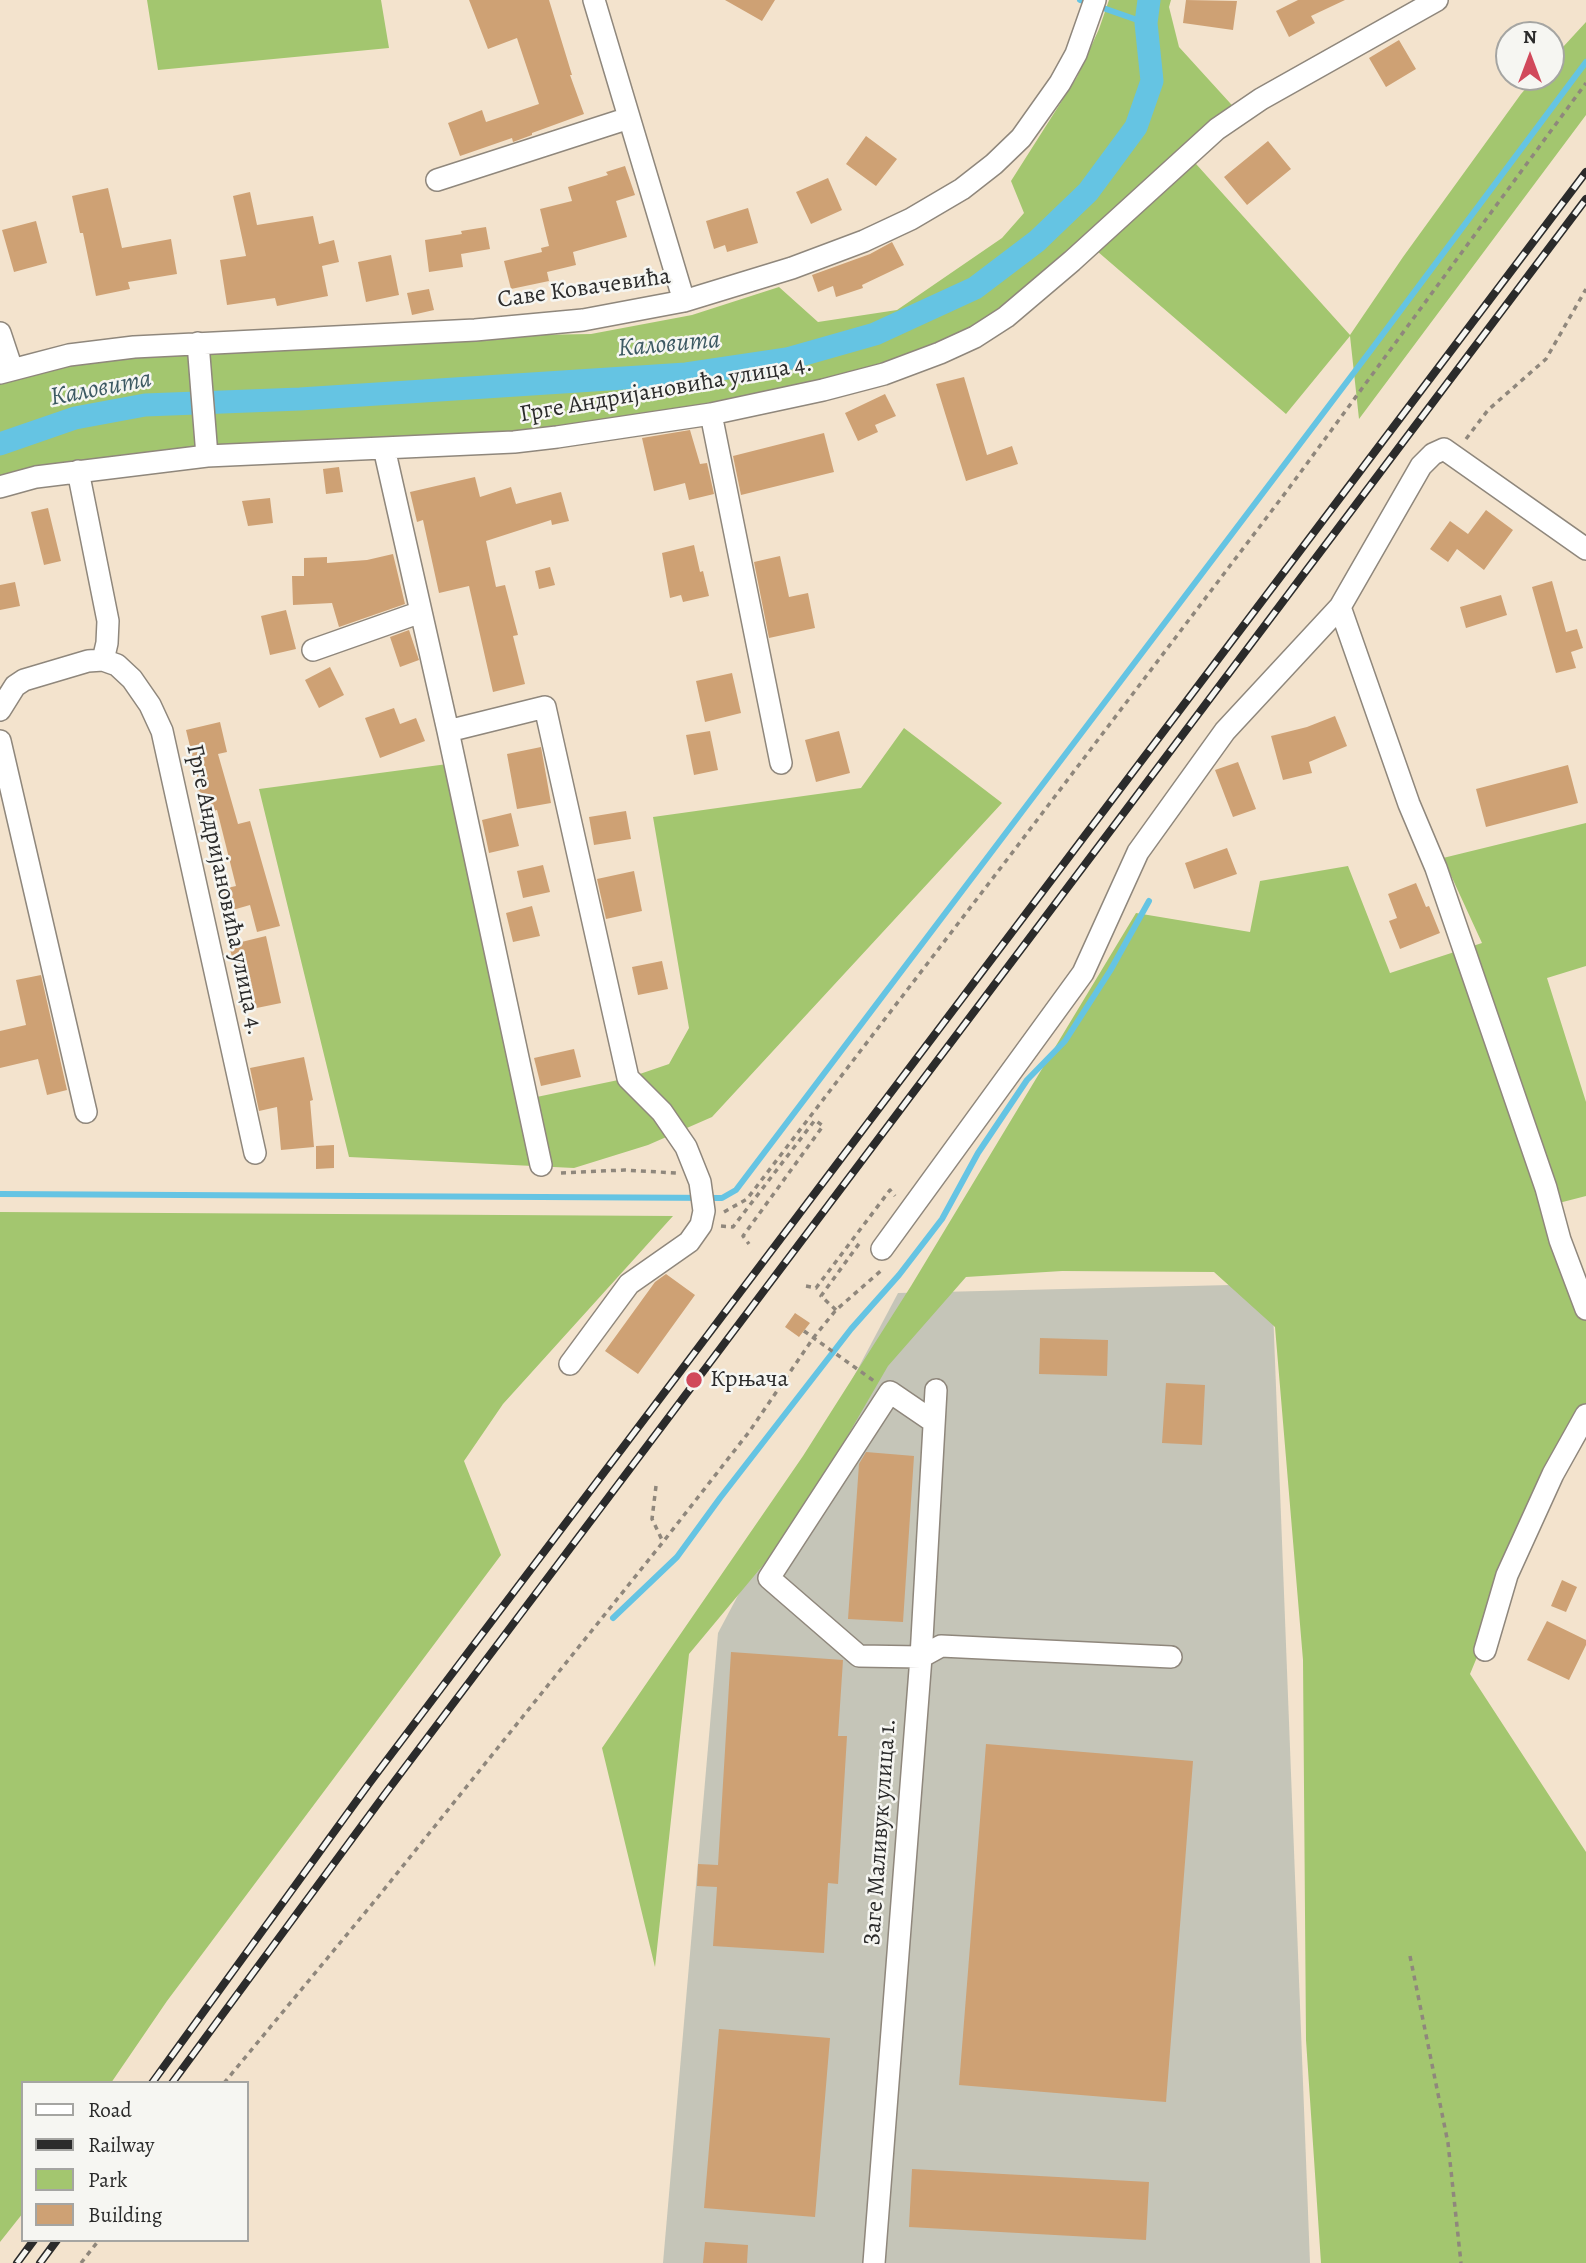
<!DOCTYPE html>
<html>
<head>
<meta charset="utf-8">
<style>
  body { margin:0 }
  #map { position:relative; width:1586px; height:2263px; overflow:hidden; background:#f3e3cd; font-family:Alegreya,serif }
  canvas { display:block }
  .legend { position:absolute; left:21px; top:2081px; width:228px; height:161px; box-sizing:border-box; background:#f6f6f2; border:2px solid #a5a5a2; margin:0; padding:9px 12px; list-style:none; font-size:21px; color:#2b2b2b }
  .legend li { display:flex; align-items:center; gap:14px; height:35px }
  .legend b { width:35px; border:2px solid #a5a5a2 }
  .north { position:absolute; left:1495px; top:21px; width:70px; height:70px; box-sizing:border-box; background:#f6f6f2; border:2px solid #a5a5a2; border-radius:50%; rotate:0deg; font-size:19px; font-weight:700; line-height:28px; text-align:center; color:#2b2b2b }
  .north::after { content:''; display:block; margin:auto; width:24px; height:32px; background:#d1495b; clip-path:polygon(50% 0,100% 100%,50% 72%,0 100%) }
</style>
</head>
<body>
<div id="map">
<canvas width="1586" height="2263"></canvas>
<ul class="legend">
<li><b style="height:9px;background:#fff"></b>Road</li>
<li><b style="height:9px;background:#2b2b2b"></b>Railway</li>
<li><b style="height:19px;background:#a3c66f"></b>Park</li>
<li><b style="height:19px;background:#cea174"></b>Building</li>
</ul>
<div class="north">N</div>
</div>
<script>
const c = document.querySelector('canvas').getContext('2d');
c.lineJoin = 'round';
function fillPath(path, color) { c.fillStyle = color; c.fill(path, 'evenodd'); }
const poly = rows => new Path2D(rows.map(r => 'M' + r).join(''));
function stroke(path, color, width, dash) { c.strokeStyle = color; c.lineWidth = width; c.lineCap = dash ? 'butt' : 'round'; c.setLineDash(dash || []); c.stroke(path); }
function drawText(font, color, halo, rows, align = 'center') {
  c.font = font + ' Alegreya,serif'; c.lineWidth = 5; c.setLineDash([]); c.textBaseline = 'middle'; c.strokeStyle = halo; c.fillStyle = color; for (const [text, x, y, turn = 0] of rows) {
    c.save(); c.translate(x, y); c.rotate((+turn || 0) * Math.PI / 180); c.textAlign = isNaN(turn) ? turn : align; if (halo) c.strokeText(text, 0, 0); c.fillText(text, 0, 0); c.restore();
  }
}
fillPath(poly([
  [1272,1284,1310,2263,663,2263,718,1633,898,1293]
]), '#c5c5b8');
fillPath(poly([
  [147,0,381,0,389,48,158,70],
  [1109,0,1171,0,1169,7,1179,47,1240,114,1188,155,1350,335,1403,257,1521,94,1536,77,1551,77,1551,60,1586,22,1586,115,1359,419,1350,336,1286,414,1090,245,1006,317,823,390,711,414,0,487,0,373,38,362,415,337,591,334,692,315,779,287,818,322,897,310,1002,238,1024,213,1011,181,1077,77,1099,29],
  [904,728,1002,803,712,1117,648,1145,574,1168,349,1157,259,789,455,763,527,1099,628,1078,669,1064,689,1028,653,817,861,788],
  [1586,823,1586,966,1547,978,1586,1102,1586,1196,1551,1205,1586,1306,1586,1420,1553,1474,1470,1674,1586,1852,1586,2263,1321,2263,1306,2040,1303,1660,1275,1327,1214,1272,1062,1271,966,1277,888,1366,794,1528,689,1654,655,1967,602,1748,803,1456,911,1286,1136,913,1250,932,1260,881,1348,866,1390,973,1482,943,1443,858],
  [0,1212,673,1216,503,1404,464,1461,501,1555,167,2001,111,2083,23,2083,23,2213,0,2242]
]), '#a3c66f');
stroke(poly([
  [1080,0,1146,23],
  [0,1194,722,1198,736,1190,1371,350,1586,62],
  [613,1618,677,1557,720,1498,851,1329,899,1275,942,1219,978,1153,1027,1080,1065,1041,1110,971,1149,901]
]), '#65c4e3', 6);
stroke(poly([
  [0,444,75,418,145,405,300,399,686,374,787,359,875,334,975,288,1037,241,1088,192,1136,127,1152,81,1146,23,1149,0]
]), '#65c4e3', 23);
fillPath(poly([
  [469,0,549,0,572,75,570,75,584,114,532,133,532,135,513,142,512,138,460,156,448,123,482,110,486,122,539,104,517,38,488,49],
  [725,0,775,0,762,21],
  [1186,0,1237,1,1233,30,1183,23],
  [1298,0,1345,0,1311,16,1315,23,1289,37,1276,11],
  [1399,40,1416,69,1386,87,1369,58],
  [866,136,897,159,876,186,846,164],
  [1268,141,1291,169,1247,205,1224,177],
  [625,166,635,195,616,201,627,237,573,252,576,265,547,272,549,281,511,289,504,261,542,252,541,248,549,246,540,209,572,201,568,187,608,175,606,172],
  [828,178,842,210,811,224,796,192],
  [108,188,122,248,171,239,177,274,128,282,130,289,96,296,83,233,80,233,72,196],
  [250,192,257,225,313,216,319,244,334,240,339,262,322,266,328,296,277,306,275,298,227,305,220,260,246,256,233,196],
  [748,208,758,243,727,252,725,245,714,249,706,221],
  [36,221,47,263,14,272,2,230],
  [486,227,490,249,461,254,463,267,429,272,425,240,462,234,461,231],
  [892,242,904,265,862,285,863,288,836,297,833,286,818,292,812,275,870,254],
  [391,255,399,295,366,302,358,262],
  [429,289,434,310,412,315,407,293],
  [964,377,987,455,1012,446,1018,464,966,481,936,384],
  [885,394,896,416,875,425,878,432,858,441,845,413],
  [690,430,700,464,707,463,714,494,689,500,685,483,654,491,642,438],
  [824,433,834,472,741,495,733,456],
  [339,467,343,492,326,494,323,469],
  [475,477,480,497,511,487,516,504,561,492,569,521,552,525,551,520,486,541,496,587,505,585,518,635,513,636,525,684,493,692,469,586,439,593,423,520,417,522,410,492],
  [270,498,273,523,248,526,242,501],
  [48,508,61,561,44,565,31,512],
  [1486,510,1513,530,1484,570,1457,549,1448,562,1430,549,1450,521,1468,534],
  [694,545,700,572,703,571,709,596,683,602,681,595,670,598,662,553],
  [393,554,405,604,339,627,332,603,293,605,292,576,304,576,304,558,327,557,327,563,367,560],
  [780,556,789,597,808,593,815,628,769,638,754,562],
  [550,567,555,585,539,589,535,571],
  [1552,581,1566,632,1577,629,1583,648,1571,652,1576,668,1556,673,1532,587],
  [15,582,20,606,0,610,0,585],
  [1501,595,1507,615,1466,628,1460,607],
  [286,610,296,649,270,655,261,616],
  [409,630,419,660,400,667,390,637],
  [330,667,344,695,319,708,305,680],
  [732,673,741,713,705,722,696,681],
  [394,708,400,724,416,718,425,741,380,758,365,718],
  [1335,716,1347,746,1309,762,1312,773,1283,780,1271,736,1307,727],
  [220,722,227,752,218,754,238,824,250,821,280,926,257,932,250,905,229,911,223,889,236,886,217,810,204,814,194,780,198,779,186,730],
  [710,731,718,770,694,775,686,735],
  [839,731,850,773,816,782,805,740],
  [541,747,551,803,517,809,507,754],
  [1238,762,1256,809,1233,817,1215,770],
  [1568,765,1578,803,1486,827,1476,789],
  [626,811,631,839,594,845,589,817],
  [511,813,519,846,489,853,482,820],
  [1227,848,1237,874,1194,889,1185,863],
  [543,865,550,892,523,898,517,871],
  [634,871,642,911,606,919,597,879],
  [1416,883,1426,907,1429,906,1440,933,1400,949,1389,921,1397,918,1388,894],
  [532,906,540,936,513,942,506,913],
  [266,936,281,1003,247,1010,239,972,236,973,229,945],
  [662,961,668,989,638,995,632,967],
  [41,975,67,1090,47,1095,38,1059,0,1068,0,1031,26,1025,16,980],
  [574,1049,581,1077,541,1086,534,1058],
  [304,1057,313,1100,310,1101,314,1147,281,1150,277,1107,259,1111,250,1068],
  [334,1145,334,1168,316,1169,316,1146],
  [666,1274,695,1295,638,1374,605,1351,655,1282],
  [795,1313,810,1323,799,1337,785,1327],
  [1040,1338,1108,1340,1107,1376,1039,1374],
  [1166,1383,1205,1385,1202,1445,1162,1443],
  [866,1452,914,1456,903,1622,848,1619,859,1464],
  [1562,1580,1577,1587,1566,1612,1551,1606],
  [1547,1621,1586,1640,1586,1645,1569,1680,1527,1660],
  [731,1652,843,1660,838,1736,847,1736,838,1884,828,1883,824,1953,713,1946,717,1887,697,1886,698,1864,718,1865],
  [986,1744,1193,1761,1166,2102,959,2085],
  [719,2029,830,2038,815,2217,704,2208],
  [912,2169,1149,2182,1146,2240,909,2227],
  [705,2242,748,2245,747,2263,703,2263]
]), '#cea174');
const minor = poly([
  [594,0,684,301],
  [437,180,629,118],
  [0,333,12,369],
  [198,343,207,456],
  [0,373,69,355,134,347,475,330,583,320,684,301,792,268,864,241,911,219,962,189,994,164,1021,138,1060,83,1076,54,1095,0],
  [711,414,781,763],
  [384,448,448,731,541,1165],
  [0,487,36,477,207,456,514,442,557,437,711,414,823,390,884,374,940,353,975,337,1006,317,1072,261,1217,129,1261,99,1437,0],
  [1340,607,1409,804,1436,868,1546,1188,1560,1240,1586,1309],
  [313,650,421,612],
  [103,660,117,665,132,679,150,705,162,731,255,1153],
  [0,710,15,686,24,680,88,661,103,660,107,643,108,621,78,471],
  [448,731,545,707,628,1078,662,1112,686,1147,700,1182,704,1211,701,1225,689,1242,629,1284,570,1364],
  [0,741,86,1112],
  [882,1249,1083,973,1138,852,1225,731,1340,607,1421,466,1433,454,1444,449,1586,549],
  [1485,1650,1507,1575,1553,1474,1586,1415],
  [921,1657,859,1656,769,1578,890,1392,934,1422],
  [921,1657,941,1646,1171,1657],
  [874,2263,921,1657,936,1390]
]);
stroke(minor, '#8f877c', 24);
stroke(poly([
  [1466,439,1488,410,1546,359,1586,289],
  [561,1173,624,1170,676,1173],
  [724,1212,747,1199,1009,857,1289,488,1586,83],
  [721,1226,733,1227,815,1120,823,1126,743,1236,749,1244],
  [806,1286,816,1288,890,1190,895,1196],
  [836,1310,821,1296,861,1241],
  [804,1331,874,1381],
  [656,1486,652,1519,663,1542],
  [1410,1956,1448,2143,1461,2263],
  [224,2083,378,1897,663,1542,749,1432,814,1337,836,1310,883,1269],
  [81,2263,99,2240]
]), '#8f877c', 3.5, [5, 5]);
stroke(minor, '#fff', 21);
const rail = poly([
  [152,2083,371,1781,1586,172],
  [172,2083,385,1794,1586,199],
  [17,2263,34,2240],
  [40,2263,57,2240]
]);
stroke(rail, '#2b2b2b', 8);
stroke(rail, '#f6f6f2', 5, [16]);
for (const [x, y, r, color] of [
  [694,1380,9,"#d1495b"]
]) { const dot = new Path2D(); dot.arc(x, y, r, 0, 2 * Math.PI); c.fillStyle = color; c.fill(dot); stroke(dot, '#f6f6f2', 2.5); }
drawText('24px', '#2b2b2b', '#f6f6f2', [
  ["Саве Ковачевића",584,289,-8],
  ["Грге Андријановића улица 4.",666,390,-10],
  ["Грге Андријановића улица 4.",224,890,78],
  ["Заге Маливук улица 1.",881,1832,-86]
]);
drawText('24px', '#2b2b2b', '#f6f6f2', [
  ["Крњача",710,1380]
], 'left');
drawText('italic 26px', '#3c5962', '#f6f6f2', [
  ["Каловита",669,345,-5],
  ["Каловита",101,389,-11]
]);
</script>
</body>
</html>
